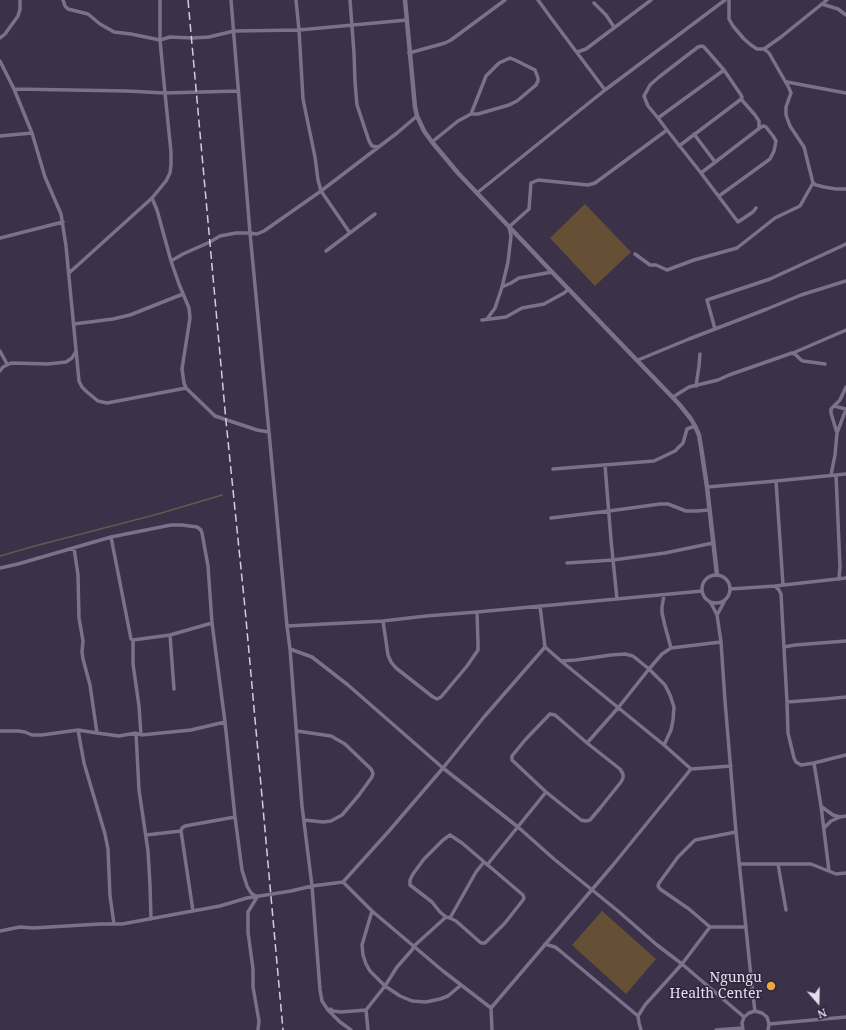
<!DOCTYPE html>
<html>
<head>
<meta charset="utf-8">
<style>
  body { margin:0 }
  #map { position:relative; width:846px; height:1030px; overflow:hidden; background:#3b3148; font-family:"Noto Serif",serif }
  canvas { display:block }
  .north { position:absolute; left:798px; top:982px; width:40px; height:40px; -webkit-text-stroke:3px #30273d; paint-order:stroke; rotate:160deg; font-size:11px; font-weight:700; line-height:16px; text-align:center; color:#e4deed }
  .north::after { content:''; display:block; margin:auto; width:14px; height:18px; background:#e4deed; clip-path:polygon(50% 0,100% 100%,50% 72%,0 100%) }
</style>
</head>
<body>
<div id="map">
<canvas width="846" height="1030"></canvas>
<div class="north">N</div>
</div>
<script>
const c = document.querySelector('canvas').getContext('2d');
c.lineJoin = 'round';
function fillPath(path, color) { c.fillStyle = color; c.fill(path, 'evenodd'); }
const poly = rows => new Path2D(rows.map(r => 'M' + r).join(''));
function stroke(path, color, width, dash) { c.strokeStyle = color; c.lineWidth = width; c.lineCap = dash ? 'butt' : 'round'; c.setLineDash(dash || []); c.stroke(path); }
function drawText(font, color, halo, rows, align = 'center') {
  c.font = font + ' "Noto Serif",serif'; c.lineWidth = 3; c.setLineDash([]); c.textBaseline = 'middle'; c.strokeStyle = halo; c.fillStyle = color; for (const [text, x, y, turn = 0] of rows) {
    c.save(); c.translate(x, y); c.rotate((+turn || 0) * Math.PI / 180); c.textAlign = isNaN(turn) ? turn : align; if (halo) c.strokeText(text, 0, 0); c.fillText(text, 0, 0); c.restore();
  }
}
fillPath(poly([
  [585,204,631,252,595,286,550,238],
  [602,911,656,959,626,994,572,945]
]), '#665035');
stroke(poly([
  [0,556,31,547,158,514,222,495]
]), '#67584c', 1.5);
stroke(poly([
  [63,0,65,6,68,9,88,14,100,24,114,32,131,34,160,40,170,37,192,38,209,37,234,31,299,30,407,20],
  [231,0,250,233,269,432,287,626,290,649,302,806,312,886,320,990,322,1001,328,1010,340,1022,351,1030],
  [296,0,299,30,303,99,315,157,318,180,321,191,350,233],
  [350,0,354,53,355,82,357,105,369,141,372,146,379,147],
  [538,0,551,18,605,90],
  [729,0,729,19,733,26,744,39,751,45,757,49,764,49,781,37,827,0],
  [594,3,606,15,614,27],
  [822,4,838,9,846,15],
  [0,38,5,34,18,16,20,9,20,0],
  [764,49,769,53,789,88,791,93,786,107,786,115,790,126,804,147,813,183,816,185,824,187,836,189,846,189],
  [577,52,586,49,651,0],
  [409,53,445,43,451,40,505,0],
  [0,61,14,89,32,133,45,177,61,214,66,246,79,381,82,387,87,392,98,401,107,403,186,388],
  [787,82,846,93],
  [14,89,127,91,165,93,238,91],
  [741,99,755,115,759,121,759,129],
  [658,118,724,70],
  [694,134,715,162],
  [0,136,32,133],
  [432,142,458,121,471,114,478,114,509,105,517,101,536,85,538,81,538,78,535,70,515,60,510,58,499,63,486,76,471,114],
  [679,146,740,100,742,97,741,95,724,70,704,47,702,46,698,47,659,77,650,85,644,96,648,106,658,118,667,130,701,173,738,222,753,212,756,208],
  [701,173,761,127,764,126,766,127,773,136,776,141,774,151,770,159,719,196],
  [477,193,605,90,725,0],
  [152,198,157,210,171,261,179,284,189,308,190,318,182,369,184,383,186,388,215,416,257,430,269,432],
  [0,238,63,222],
  [326,251,375,214],
  [635,254,646,262,650,265,656,265,667,270,694,260,737,248,775,218,800,206,813,183],
  [171,261,183,254,210,242,220,236,236,233,250,233,257,234,264,231,321,191,397,133,417,116],
  [69,273,152,198,166,181,170,173,171,165,171,152,165,93,160,40,160,0],
  [502,287,511,283,519,278,552,272],
  [487,319,495,308,502,287,508,262,511,236,509,227,529,209,531,183,538,180,588,185,595,183,667,130],
  [482,320,506,317,522,308,544,304,564,293,569,289],
  [74,324,113,319,130,315,183,294],
  [715,329,707,300,770,279,846,244],
  [0,351,7,364],
  [793,353,830,337,846,330],
  [638,360,689,339,767,309,801,295,846,281],
  [0,371,3,367,11,363,48,364,66,362,72,358,76,351],
  [696,386,699,366,700,354],
  [673,397,689,387,718,380,729,375,792,353,796,355,801,360,803,361,825,364],
  [834,406,846,409],
  [837,433,846,409],
  [605,465,611,540,617,599],
  [553,469,654,461,675,451,683,443,687,429,695,426],
  [831,475,835,455,837,433,831,413,831,409,840,400,846,387],
  [836,475,840,567,839,579],
  [776,481,783,585],
  [707,487,776,481,846,474],
  [551,518,609,511,660,504,668,504,686,511,697,511,709,510],
  [111,537,131,639,133,640,133,664,139,706,141,735],
  [74,548,78,575,79,618,83,641,82,652,83,659,90,685,97,733],
  [567,563,613,560,665,553,713,543],
  [0,568,18,564,111,537,171,525,182,525,197,527,201,530,202,533,208,566,212,623,225,722,235,817,242,870,247,886,251,893,257,897,248,912,248,932,253,969,253,987,259,1021,258,1030],
  '702 589a14 14 0 1 1 28 0a14 14 0 1 1-28 0Z',
  [775,586,779,590,781,594,787,702,788,733,794,758,796,762,801,765,814,763,846,755],
  [730,589,775,586,846,578],
  [664,595,662,607,662,613,665,626,671,648],
  [709,601,712,605,717,615,721,642,725,701,736,832,753,996,755,1011],
  [540,606,545,647,561,661,664,745,691,769,731,766],
  [717,615,724,602],
  [383,621,388,655,391,662,396,668,433,697,437,699,441,697,467,666,478,650,478,643,477,612],
  [287,626,383,621,426,616,477,612,702,591],
  [170,635,174,689],
  [133,640,170,635,212,623],
  [784,647,795,645,846,641],
  [290,649,312,657,348,685,443,768,518,827,554,859,618,911,657,945,682,964,744,1017],
  [561,661,576,660,611,655,625,654,633,656,649,669,665,685,670,695,674,707,673,720,671,730,664,745],
  [787,702,826,699,846,697],
  [550,714,555,715,587,743,620,769,623,774,623,778,621,782,601,807,590,820,586,821,581,820,546,792,512,760,512,756,525,740,548,716,550,714],
  [78,730,84,763,105,834,108,849,110,896,114,924],
  [0,731,18,731,25,732,32,735,42,735,78,730,97,733,119,736,136,733,141,735,191,730,225,722],
  [297,731,331,736,345,744,371,769,373,773,372,777,359,795,342,815,331,821,323,822,304,820],
  [136,733,139,790,148,851,150,885,151,919],
  [587,743,618,708,649,669,662,654,671,648,721,642],
  [814,763,821,806,829,871],
  [822,807,833,815,840,817],
  [824,828,831,821,840,817,846,816],
  [736,832,695,840,678,857,659,883,658,886,660,889,689,909,710,927,746,927],
  [146,835,181,831],
  [450,835,462,843,523,895,524,898,523,900,505,923,485,943,481,943,456,921,450,918,446,917,440,912,432,902,410,885,410,880,413,874,424,859,443,840,450,835],
  [740,864,811,864,836,874,846,873],
  [778,864,786,910],
  [487,865,546,792],
  [343,882,372,911,443,971,491,1008],
  [193,911,181,831,182,828,185,826,235,817],
  [372,911,362,945,363,955,366,964,370,971,385,986,400,996,412,1001,426,1002,440,999,448,996,461,985],
  [450,918,476,872,484,862],
  [0,931,20,927,33,928,100,924,122,924,220,906,247,898,291,891,312,886,343,882,389,831,443,768,484,717,545,647],
  [545,944,555,947,559,950,638,1016,639,1023,641,1030],
  [330,1009,333,1011,341,1012,366,1010],
  [638,1016,645,1005,682,964,710,927],
  [769,1024,846,1017],
  [368,1030,366,1010,385,986,397,967,412,950,414,946,446,917],
  [492,1030,491,1008,613,865,691,769],
  [716,1030,742,1028],
  [743,1030,742,1023,744,1017,749,1013,755,1011,762,1013,767,1017,769,1024,768,1030]
]), '#7b718a', 3.5);
stroke(poly([
  [405,0,415,107,417,116,424,131,432,142,458,173,552,272,679,404,691,419,695,426,699,435,701,447,707,487,717,575]
]), '#7b718a', 4.5);
stroke(poly([
  [188,0,226,421,245,608,283,1030]
]), '#d3cddc', 1.5, [8, 4]);
for (const [x, y, r, color] of [
  [771,986,5,"#f0a63f"]
]) { const dot = new Path2D(); dot.arc(x, y, r, 0, 2 * Math.PI); c.fillStyle = color; c.fill(dot); stroke(dot, '#30273d', 1.5); }
drawText('14px', '#e4deed', '#30273d', [
  ["Ngungu",762,978],
  ["Health Center",762,994]
], 'right');
</script>
</body>
</html>
